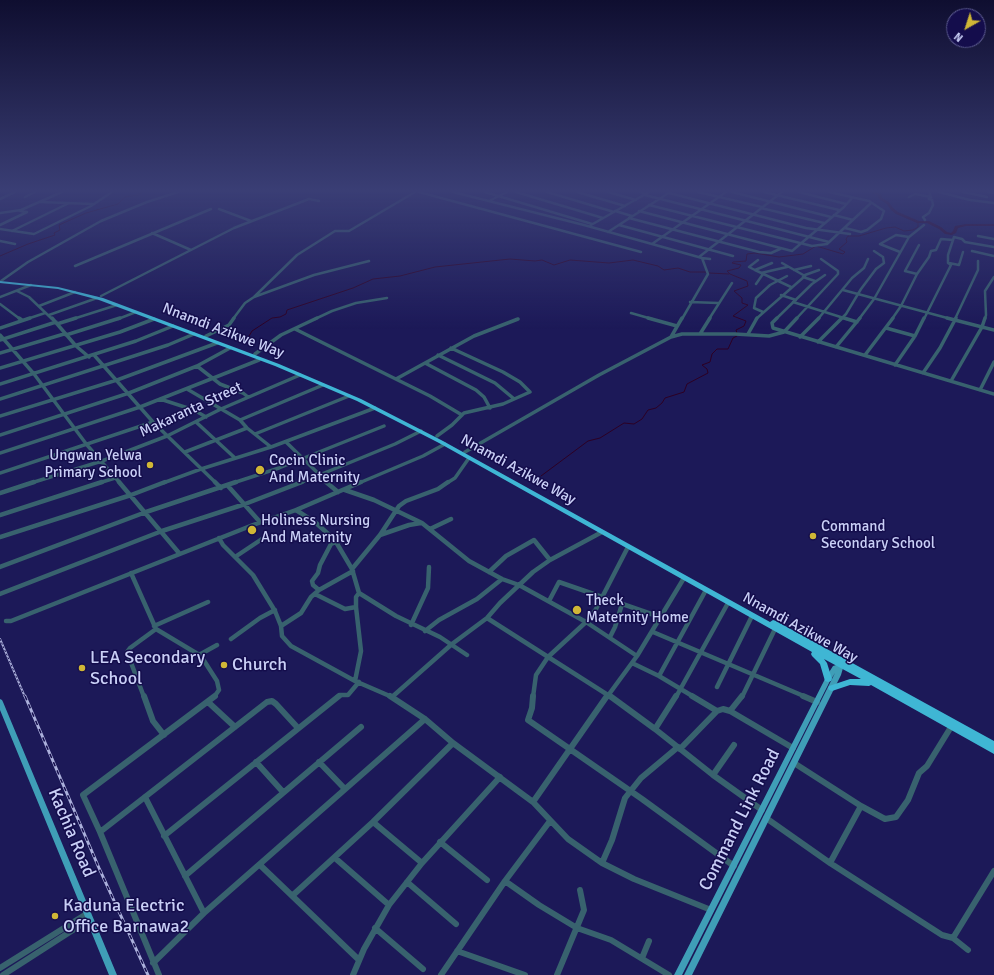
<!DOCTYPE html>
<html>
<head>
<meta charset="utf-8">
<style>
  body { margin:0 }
  #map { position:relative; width:994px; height:975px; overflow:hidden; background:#1c1958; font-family:Signika,sans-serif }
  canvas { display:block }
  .north { position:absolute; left:946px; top:8px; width:40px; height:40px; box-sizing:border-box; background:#140d4c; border:1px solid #5c5b90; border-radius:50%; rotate:219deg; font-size:11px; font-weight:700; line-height:16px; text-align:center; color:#c9cff6 }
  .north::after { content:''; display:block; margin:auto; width:14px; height:18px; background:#d0b736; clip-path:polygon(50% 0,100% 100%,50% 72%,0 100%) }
</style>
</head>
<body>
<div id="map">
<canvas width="994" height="975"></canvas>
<div class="north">N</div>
</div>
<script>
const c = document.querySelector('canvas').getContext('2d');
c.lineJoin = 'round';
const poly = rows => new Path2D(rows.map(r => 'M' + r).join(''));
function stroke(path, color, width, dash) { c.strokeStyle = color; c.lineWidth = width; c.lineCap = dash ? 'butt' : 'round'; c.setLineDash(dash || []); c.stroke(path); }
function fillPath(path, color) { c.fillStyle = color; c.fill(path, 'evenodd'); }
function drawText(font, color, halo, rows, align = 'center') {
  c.font = font + ' Signika,sans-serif'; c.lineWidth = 3; c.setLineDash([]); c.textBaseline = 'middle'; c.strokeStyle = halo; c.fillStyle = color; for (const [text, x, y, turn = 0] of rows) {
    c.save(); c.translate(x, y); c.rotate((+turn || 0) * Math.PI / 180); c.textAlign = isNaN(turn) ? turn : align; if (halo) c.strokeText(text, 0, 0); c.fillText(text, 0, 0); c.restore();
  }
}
stroke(poly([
  [0,256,28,244,55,235,54,233,60,230,59,225,86,213,118,204,125,197,137,195,143,192],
  [709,273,729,274],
  [737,333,736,330,744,326,746,321,733,316,748,305,742,303,742,298,734,291,748,286,747,281,730,274,727,271,739,268,741,265,732,263,733,262,746,261,747,254,755,253,779,257,803,254,816,246,843,254,845,252,839,249,847,242,846,239,848,236,859,236,886,228,895,227,904,231,913,230,918,227,918,222],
  [245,343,252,331,272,318,280,317,286,314,287,310,353,288,373,279,400,276,435,267,510,259,535,261,542,260,554,265,570,260,609,263,633,260,658,266,664,270,678,268,690,272,706,272],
  [541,476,588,441,600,438,624,423,634,424,642,419,648,410,656,408,662,403,665,398,684,392,687,384,708,373,707,369,702,365,710,362,712,354,717,349,728,349,733,338,737,336]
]), '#2d0024', 1);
fillPath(poly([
  [870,192,875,192,881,194,882,198,889,202,893,208,898,212,919,221,929,221,941,227,947,232,951,233,953,231,955,226,966,224,994,224,994,226,966,226,958,228,956,233,952,235,945,234,939,229,927,223,917,223,896,214,891,210,887,204,879,199,878,196,870,192]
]), '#2d0024');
stroke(poly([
  [419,192,641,252],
  [453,192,584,225,702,258,708,274,682,319],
  [485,192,592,224],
  [516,192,603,218],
  [547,192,614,212],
  [577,192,625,206],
  [608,192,636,200],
  [640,192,646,194],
  [698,192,762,207],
  [732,192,831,217],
  [764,192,839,210],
  [799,192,846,204],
  [829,192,869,201,884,211,881,219,867,230,861,232,845,228],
  [939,192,970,200,994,203],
  [963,192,987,197],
  [988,192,994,193],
  [669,193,806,228,850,234],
  [645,195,829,242],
  [25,197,35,192],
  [909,197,915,194,931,197],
  [0,199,15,192],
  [489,201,507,192],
  [41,202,93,204],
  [649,205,812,246,827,244,871,203],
  [761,208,824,223],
  [219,209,251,221],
  [615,211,632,216],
  [639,211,792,251,844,207,852,198],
  [0,213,21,210,62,192],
  [834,215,853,220],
  [629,218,759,252,771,253,780,249],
  [925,220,923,217,929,213,933,205,932,200,929,199,931,197,929,192],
  [0,225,27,212,20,211],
  [591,225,649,192],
  [619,225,733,256],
  [0,229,34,234,91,206,112,192],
  [12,231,69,203],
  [608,232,670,192],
  [152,233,191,250],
  [978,236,994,239],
  [0,241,15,244],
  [652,244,726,192],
  [880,244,896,235,909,237],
  [880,244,900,252],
  [972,251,994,256],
  [699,257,782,192],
  [702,258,710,259],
  [772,263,755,270,791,287],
  [949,263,959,265,963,252],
  [75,266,211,209],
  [755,270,749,267,758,260],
  [794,270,811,266],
  [761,273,787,267],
  [917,274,905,271,919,245],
  [805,275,819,270],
  [803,277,815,281],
  [1,281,28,262,101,221,147,202,178,192],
  [756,284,763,274],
  [843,290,951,319],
  [17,291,29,297,52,319],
  [781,295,796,300],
  [101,296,234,228,309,199,319,201],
  [0,297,31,285],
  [254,297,314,275,369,261],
  [690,302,718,303],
  [793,302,847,319],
  [0,304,20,319],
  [39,306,75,292],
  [763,312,754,308,756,298,770,285,787,276],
  [631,313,652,319],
  [49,315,97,298],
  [27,319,45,313],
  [73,319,117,305],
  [118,319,136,312],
  [233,319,245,303,254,297,297,255,335,231,349,231,415,192],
  [315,319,332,311,356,303,387,298],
  [709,319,732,283],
  [756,319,805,276,782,263],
  [776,319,812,284,825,275],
  [796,319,838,274,838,271,821,259],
  [818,319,852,278,864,268,868,259],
  [841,319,846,314,861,289,876,269,884,263,883,257,874,251],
  [859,319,874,299,909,237,924,225],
  [892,319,901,306,917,274,929,257,931,251,936,250,941,239,953,240],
  [924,319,951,265,948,263,948,255,954,237,962,239,965,242,994,247],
  [955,319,978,270,978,261],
  [985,319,986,315,985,291,994,277]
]), '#38626e', 2.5);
stroke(poly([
  [19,318,22,320],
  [52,318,76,346,89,357],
  [648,318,677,326],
  [777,318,772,323,773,328,994,394],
  [844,318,857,322],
  [947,318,994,330],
  [57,324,76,318],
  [0,328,30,318],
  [886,328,915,336],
  [295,329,430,396,462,415],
  [700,334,710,318],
  [748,334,757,318],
  [0,335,34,374,87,445,120,483],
  [66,335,120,318],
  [206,336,229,325,234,318],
  [671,337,682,334,735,334,769,336,784,332,797,318],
  [800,337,819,318],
  [0,340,56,322],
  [818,342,842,318],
  [836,347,860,318],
  [0,353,64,334],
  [255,354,281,335,317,318],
  [94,355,153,422,216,483],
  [438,355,495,383,513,398],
  [865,355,893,318],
  [425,363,476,390,484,397,490,408],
  [895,365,915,336,924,318],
  [197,366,220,384,243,393,248,397],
  [0,368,120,332,154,319],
  [923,373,940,348,956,318],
  [396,379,474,336,518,319],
  [951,381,982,327,985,318],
  [0,384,136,341,173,326],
  [187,389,240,420,247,428,271,447],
  [980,390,994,362],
  [0,399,168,345,194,334],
  [160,399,194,410,206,417],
  [0,416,117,380,217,343],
  [240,420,323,385],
  [196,422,235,458],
  [255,434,349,396],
  [0,435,129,393,197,366,230,348],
  [437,436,452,425,464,413,503,404,530,392,520,382,503,372,451,348],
  [286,442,328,483],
  [185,452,247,428],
  [465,452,599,375,671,337,682,318],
  [0,453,140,407,259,360],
  [0,473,153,422],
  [31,483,102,461,167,436,221,409,300,375],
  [99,483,115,478],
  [163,483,201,469,271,447,375,408],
  [233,483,279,468,384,426],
  [300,483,395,444,421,431],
  [359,483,423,456,445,444],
  [447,483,455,478,469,458]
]), '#38626e', 3.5);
stroke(poly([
  [119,482,179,553],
  [215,482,221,488],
  [326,482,338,492],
  [228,486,260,522],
  [345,490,374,500,422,523,469,561,502,579,519,585,586,622,637,656],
  [0,493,34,482],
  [296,510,316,523,335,540,331,544,336,542,352,569,359,593,356,597,356,607,361,651,355,681],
  [0,515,102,482],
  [430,529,451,519],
  [380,535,409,525,421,523],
  [0,537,131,495,165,482],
  [219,538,223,545,253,575,275,611,281,626,282,636,291,646,355,681,392,697],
  [235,557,265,537],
  [0,567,146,512,236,482],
  [352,569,380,535,399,506,406,501,438,489,448,482],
  [489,572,506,556,534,540,550,560],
  [131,573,156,629,201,656,217,681,219,690,214,697],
  [319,590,313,585,312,581,318,573,320,565,331,544],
  [359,593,396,616,440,637,467,655],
  [0,594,162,531,245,504,302,482],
  [315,594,345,609,356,607],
  [549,601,559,582,660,617],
  [487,618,611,697],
  [6,621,11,621,253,525,296,510,361,482],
  [411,625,428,588,429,567],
  [154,626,208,602],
  [281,626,301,613,311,597,319,590,353,571],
  [425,631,439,620,477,599,502,579],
  [653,632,806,697],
  [610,637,615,627,622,604],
  [231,639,260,618,275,610],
  [199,655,217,645],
  [632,663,659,676,694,697],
  [659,676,706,590],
  [717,687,752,616],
  [144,697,127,652,130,648,156,629],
  [337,697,340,695,348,695,359,682],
  [392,697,452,644,487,618,500,603,533,572,550,560,602,532],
  [533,697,536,675,548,657,586,622,596,609,628,547],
  [607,697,637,656,684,578],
  [676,697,728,603],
  [742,697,775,629]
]), '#38626e', 4.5);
stroke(poly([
  [144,696,153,721,164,735],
  [390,696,425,719,453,743,533,802,568,839,602,863,634,879,711,910],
  [533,696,532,708,528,720,642,799,734,866],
  [610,696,655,729,713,775,762,810],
  [692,696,717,711],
  [803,696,817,702],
  [208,702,235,727],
  [730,711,742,696],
  [655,729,676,696],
  [680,749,717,711,723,709,730,711,793,748],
  [256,762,283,792],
  [319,762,344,788],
  [794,763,861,806,830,863],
  [713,775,734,745],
  [145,797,204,913],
  [533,802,607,696],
  [861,806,885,819,896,817,908,800,919,773,927,766,951,727],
  [766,818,830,863,942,935,953,938,968,950],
  [373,822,422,863],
  [100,832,267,702,272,701,276,704,298,728],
  [164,836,339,696],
  [440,842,487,880],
  [335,858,389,905],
  [602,863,612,840,625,798,641,778,678,747],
  [260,865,359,960],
  [185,876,361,727],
  [505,881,539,905,577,928,611,940,669,975],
  [407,882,456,924],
  [292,896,373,822,453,743],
  [375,928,423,969],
  [953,938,994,871],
  [457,951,525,975],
  [642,958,649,941],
  [153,963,204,913,425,719],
  [0,968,88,913],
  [3,975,90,919],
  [159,975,100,832,83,795,215,696],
  [353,975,364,949,389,905,422,863,500,777],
  [441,975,505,881,550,821],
  [557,975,584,910,580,890]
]), '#38626e', 6);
fillPath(poly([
  [835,660,839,660,842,664,844,664,845,666,844,668,843,668,841,675,692,975,684,975,835,673,830,681,682,975,674,975,826,677,833,666,836,665,834,662,835,660],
  [0,699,2,700,3,702,117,975,109,975,0,710,0,699]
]), '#3f9eb7');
fillPath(poly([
  [0,281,58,287,103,298,279,364,361,399,443,441,770,622,773,620,776,621,994,741,994,754,871,685,869,686,850,685,832,691,829,690,828,688,829,686,850,679,861,679,824,659,827,663,832,679,831,681,828,682,825,681,820,664,812,656,811,654,812,652,439,443,357,401,275,366,99,300,58,289,0,283,0,281]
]), '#3fb6d4');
const railFar1 = poly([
  [0,639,25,697]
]);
const rail = poly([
  [25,696,99,868,148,975]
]);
stroke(railFar1, '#abb0db', 2);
stroke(rail, '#abb0db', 3);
stroke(railFar1, '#140d4c', 1, [2]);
stroke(rail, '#140d4c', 1.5, [4.5]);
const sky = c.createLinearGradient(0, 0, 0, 329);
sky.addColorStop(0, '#0f0e30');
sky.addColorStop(0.58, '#3a3e75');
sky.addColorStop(1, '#3a3e7500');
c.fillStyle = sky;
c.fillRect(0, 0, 994, 329);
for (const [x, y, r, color] of [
  [150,465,4,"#d0b736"],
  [260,470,5,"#d0b736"],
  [252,530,5,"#d0b736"],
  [813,536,4,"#d0b736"],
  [577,610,5,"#d0b736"],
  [224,665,4,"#d0b736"],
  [82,668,4,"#d0b736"],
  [55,916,4,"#d0b736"]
]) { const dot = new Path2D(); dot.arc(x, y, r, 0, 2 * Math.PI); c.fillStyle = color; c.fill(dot); stroke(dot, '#140d4c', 1.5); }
drawText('15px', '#c9cff6', '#140d4c', [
  ["Nnamdi Azikwe Way",223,331,21],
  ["Makaranta Street",191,410,-25],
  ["Nnamdi Azikwe Way",518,470,29],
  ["Nnamdi Azikwe Way",800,628,29]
]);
drawText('15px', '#c9cff6', '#140d4c', [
  ["Ungwan Yelwa",142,456,"right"],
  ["Primary School",142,473,"right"],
  ["Cocin Clinic",269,461],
  ["And Maternity",269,478],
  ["Holiness Nursing",261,521],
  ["And Maternity",261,538],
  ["Command",821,527],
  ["Secondary School",821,544],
  ["Theck",586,601],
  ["Maternity Home",586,618]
], 'left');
drawText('18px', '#c9cff6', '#140d4c', [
  ["LEA Secondary",90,658],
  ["School",90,679],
  ["Church",232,665],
  ["Kaduna Electric",63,906],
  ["Office Barnawa2",63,927]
], 'left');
drawText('18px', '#c9cff6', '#140d4c', [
  ["Command Link Road",740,820,-63],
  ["Kachia Road",71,833,67]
]);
</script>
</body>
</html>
